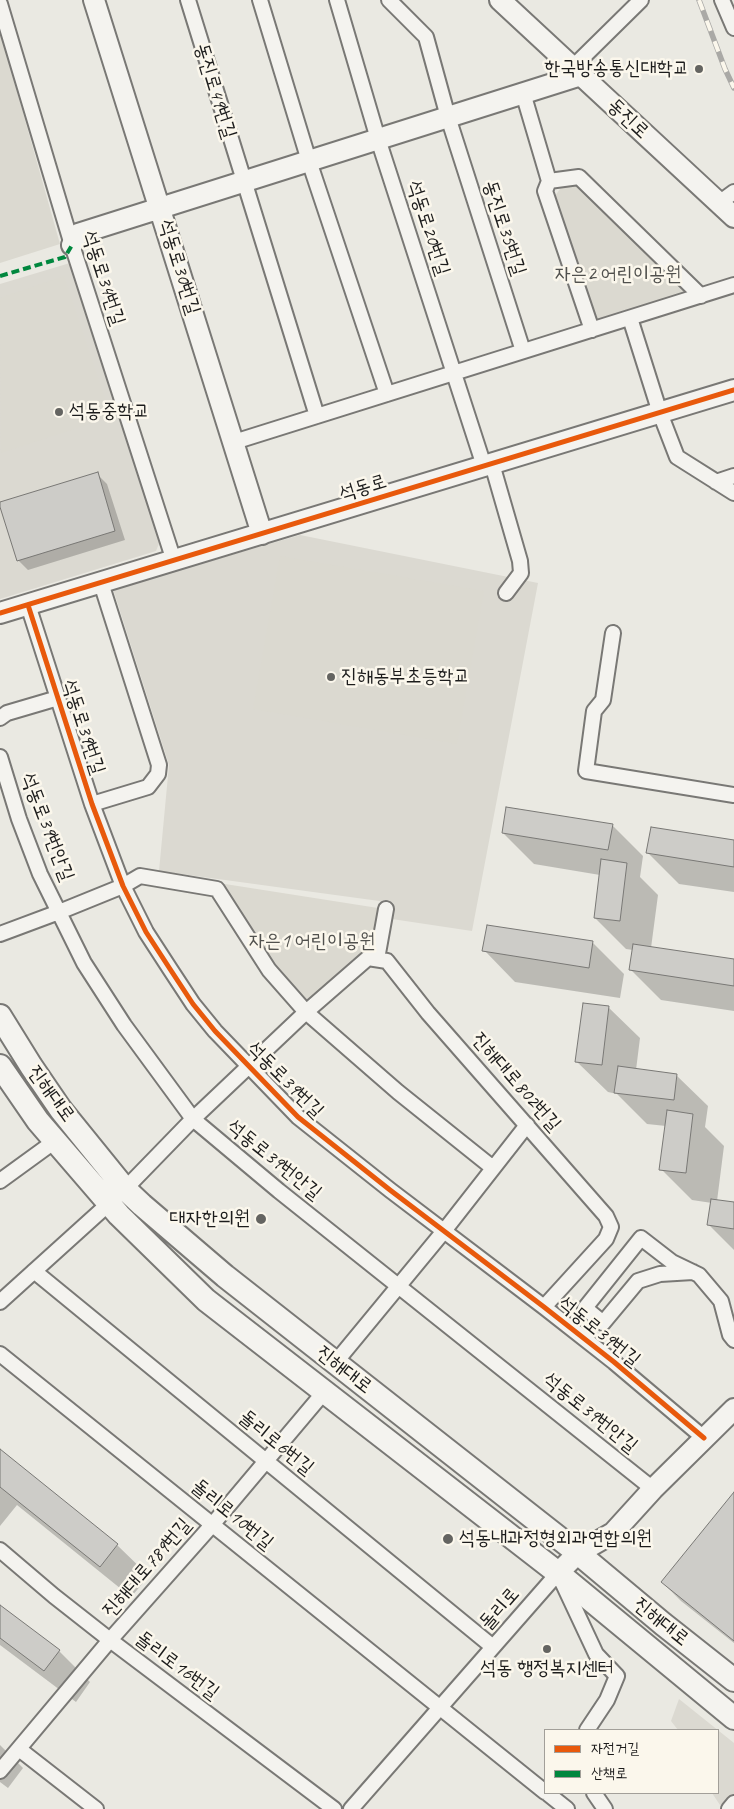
<!DOCTYPE html>
<html>
<head>
<meta charset="utf-8">
<style>
  body { margin:0 }
  #map { position:relative; width:734px; height:1809px; overflow:hidden; background:#eae9e2; font-family:Caveat,"Poor Story",sans-serif }
  canvas { display:block }
  .legend { position:absolute; left:544px; top:1729px; width:175px; height:65px; box-sizing:border-box; background:#fbf7ec; border:1px solid #a29f99; margin:0; padding:6px 9px; list-style:none; font-size:15px; color:#1c1c1c }
  .legend li { display:flex; align-items:center; gap:10px; height:25px }
  .legend b { width:25px; border:1px solid #a29f99 }
</style>
</head>
<body>
<div id="map">
<canvas width="734" height="1809"></canvas>
<ul class="legend">
<li><b style="height:6px;background:#e8590c"></b>자전거길</li>
<li><b style="height:6px;background:#00873e"></b>산책로</li>
</ul>
</div>
<script>
const c = document.querySelector('canvas').getContext('2d');
c.lineJoin = 'round';
function fillPath(path, color) { c.fillStyle = color; c.fill(path, 'evenodd'); }
const poly = rows => new Path2D(rows.map(r => 'M' + r).join(''));
function stroke(path, color, width, dash) { c.strokeStyle = color; c.lineWidth = width; c.lineCap = dash ? 'butt' : 'round'; c.setLineDash(dash || []); c.stroke(path); }
function drawText(font, color, halo, rows, align = 'center') {
  c.font = font + ' Caveat,"Poor Story",sans-serif'; c.lineWidth = 5; c.setLineDash([]); c.textBaseline = 'middle'; c.strokeStyle = halo; c.fillStyle = color; for (const [text, x, y, turn = 0] of rows) {
    c.save(); c.translate(x, y); c.rotate((+turn || 0) * Math.PI / 180); c.textAlign = isNaN(turn) ? turn : align; if (halo) c.strokeText(text, 0, 0); c.fillText(text, 0, 0); c.restore();
  }
}
fillPath(poly([
  [70,263,160,541,156,551,0,599,0,284],
  [300,535,538,583,472,931,392,919,394,903,159,871,169,765,113,589],
  [679,1699,734,1743,734,1795,725,1805,720,1805,712,1793,718,1793,718,1730,678,1730,671,1721]
]), '#dbd9d1');
fillPath(poly([
  [0,31,60,244,0,263],
  [574,181,687,291,595,321,553,199,562,186],
  [64,276,111,417,1,453,0,298],
  [280,556,484,591,457,744,253,709],
  [225,884,378,908,372,949,306,1004,274,966,223,889]
]), '#dbd9d0');
fillPath(poly([
  [97,474,107,484,125,540,28,570,18,560],
  [612,825,643,856,640,877,658,895,651,948,734,960,734,1011,661,1000,630,969,633,950,626,949,595,918,600,875,534,864,503,833],
  [734,841,734,892,679,884,648,853],
  [593,943,624,974,620,998,515,982,484,950],
  [608,1007,640,1038,636,1070,676,1075,708,1106,705,1127,724,1146,717,1201,734,1204,734,1250,709,1225,712,1203,692,1200,661,1169,666,1126,647,1124,617,1094,608,1092,576,1061],
  [0,1450,117,1545,149,1576,131,1597,17,1505,0,1526],
  [734,1494,734,1643,681,1601,662,1582],
  [0,1606,59,1651,90,1682,76,1702,0,1645],
  [0,1745,23,1768,8,1788,0,1782]
]), '#0003');
const building = poly([
  [98,472,115,531,17,561,0,507,0,502,98,472],
  [506,807,613,824,608,850,502,833,506,807],
  [651,827,734,840,734,867,646,853,651,827],
  [601,859,627,863,620,921,594,918,601,859],
  [487,925,593,941,589,968,482,951,487,925],
  [633,944,734,959,734,986,629,970,633,944],
  [583,1003,609,1006,602,1065,575,1062,583,1003],
  [618,1066,677,1074,674,1100,614,1093,618,1066],
  [667,1110,693,1114,686,1173,659,1170,667,1110],
  [711,1199,734,1202,734,1229,707,1225,711,1199],
  [0,1449,118,1544,100,1567,0,1487,0,1449],
  [734,1492,734,1641,661,1582,734,1492],
  [0,1605,60,1650,44,1671,0,1638,0,1605]
]);
fillPath(building, '#cdccc8');
stroke(building, '#797875', 1);
const street = poly([
  [188,0,317,416],
  [260,0,309,161,387,394],
  [337,0,378,139,484,466],
  [389,0,426,37,448,117,523,351],
  [722,0,734,28],
  [0,4,72,245,174,561],
  [573,67,641,0],
  [523,93,549,181,545,191,592,330],
  [549,181,579,177,701,296],
  [719,203,734,192],
  [630,318,660,413,677,457,734,493],
  [234,442,734,285],
  [492,464,520,561,521,573,506,593],
  [716,482,734,476],
  [28,605,92,804,123,886,146,932,170,969,193,1004,215,1031,298,1117,390,1190,544,1307,614,1362,704,1438],
  [613,633,603,700,594,711,586,771,734,795],
  [0,718,7,713,58,698],
  [0,757,19,819,40,874,84,963,124,1025,193,1119,279,1191,653,1489],
  [92,804,148,787,158,774,159,765,101,583],
  [0,934,59,912,123,886,140,876,217,889,269,970,306,1012,398,1092,493,1168],
  [377,959,386,909],
  [0,1181,55,1141],
  [34,1271,493,1647],
  [693,1272,660,1274,638,1281,603,1323,585,1308,641,1238,672,1262,699,1275,721,1301,730,1335,734,1340],
  [0,1302,125,1189,193,1119,306,1012,368,958,387,961,428,1013,606,1216,611,1227,606,1239,544,1307],
  [0,1354,545,1792],
  [335,1363,444,1231,527,1125],
  [0,1550,54,1596,110,1640,334,1809],
  [19,1749,96,1809],
  [0,1771,110,1640,212,1525,325,1391],
  [547,1793,567,1809],
  [594,1793,605,1809],
  [351,1809,558,1573,596,1654,617,1676,607,1700,587,1730],
  [729,1809,734,1803]
]);
const secondary = poly([
  [94,0,262,534],
  [500,0,734,217],
  [72,245,78,234,581,75],
  [0,613,734,390],
  [558,1573,578,1553,613,1533,653,1489,734,1409]
]);
const primary = poly([
  [0,1016,31,1066,61,1110,125,1189,142,1205,225,1276,578,1553,663,1624,734,1680],
  [0,1066,38,1121,119,1215,206,1300,558,1573,734,1718]
]);
stroke(street, '#797875', 18);
stroke(secondary, '#797875', 24);
stroke(primary, '#797875', 26);
stroke(street, '#f4f3ef', 14);
stroke(secondary, '#f4f3ef', 20);
stroke(primary, '#f4f3ef', 22);
const rail = poly([
  [699,0,725,69,734,88]
]);
stroke(rail, '#aaa9a6', 5.5);
stroke(rail, '#fbf7ec', 4, [11]);
stroke(poly([
  [0,276,65,257,72,245]
]), '#00873e', 4, [8, 4]);
stroke(poly([
  [28,605,92,804,123,886,146,932,170,969,193,1004,215,1031,298,1117,390,1190,544,1307,614,1362,704,1438],
  [0,613,734,390]
]), '#e8590c', 5);
for (const [x, y, r, color] of [
  [699,69,5,"#646461"],
  [59,412,5,"#646461"],
  [331,677,5,"#646461"],
  [261,1219,6,"#646461"],
  [448,1539,6,"#646461"],
  [547,1649,5,"#646461"]
]) { const dot = new Path2D(); dot.arc(x, y, r, 0, 2 * Math.PI); c.fillStyle = color; c.fill(dot); stroke(dot, '#fbf7ec', 2); }
drawText('20px', '#1c1c1c', '#fbf7ec', [
  ["한국방송통신대학교",689,69,"right"],
  ["석동중학교",69,412],
  ["진해동부초등학교",341,677],
  ["대자한의원",250,1219,"right"],
  ["석동내과정형외과연합의원",459,1539],
  ["석동 행정복지센터",547,1669,"center"]
], 'left');
drawText('20px', '#1c1c1c', '#fbf7ec', [
  ["동진로49번길",215,91,73],
  ["동진로",628,119,43],
  ["석동로20번길",428,228,72],
  ["동진로35번길",504,228,72],
  ["석동로30번길",179,267,73],
  ["석동로34번길",103,278,72],
  ["석동로",363,488,-17],
  ["석동로39번길",83,727,72],
  ["석동로39번안길",47,827,69],
  ["석동로39번길",285,1080,45],
  ["진해대로802번길",516,1082,49],
  ["진해대로",51,1094,54],
  ["석동로39번안길",274,1160,39],
  ["석동로39번길",599,1332,39],
  ["진해대로",344,1370,38],
  ["석동로39번안길",590,1413,39],
  ["돌리로6번길",276,1443,39],
  ["돌리로10번길",232,1515,39],
  ["진해대로789번길",147,1568,-49],
  ["돌리로",500,1609,-49],
  ["진해대로",661,1622,39],
  ["돌리로16번길",177,1666,37]
]);
drawText('20px', '#51514e', '#fbf7ec', [
  ["자은2 어린이공원",618,275],
  ["자은1 어린이공원",312,942]
]);
</script>
</body>
</html>
